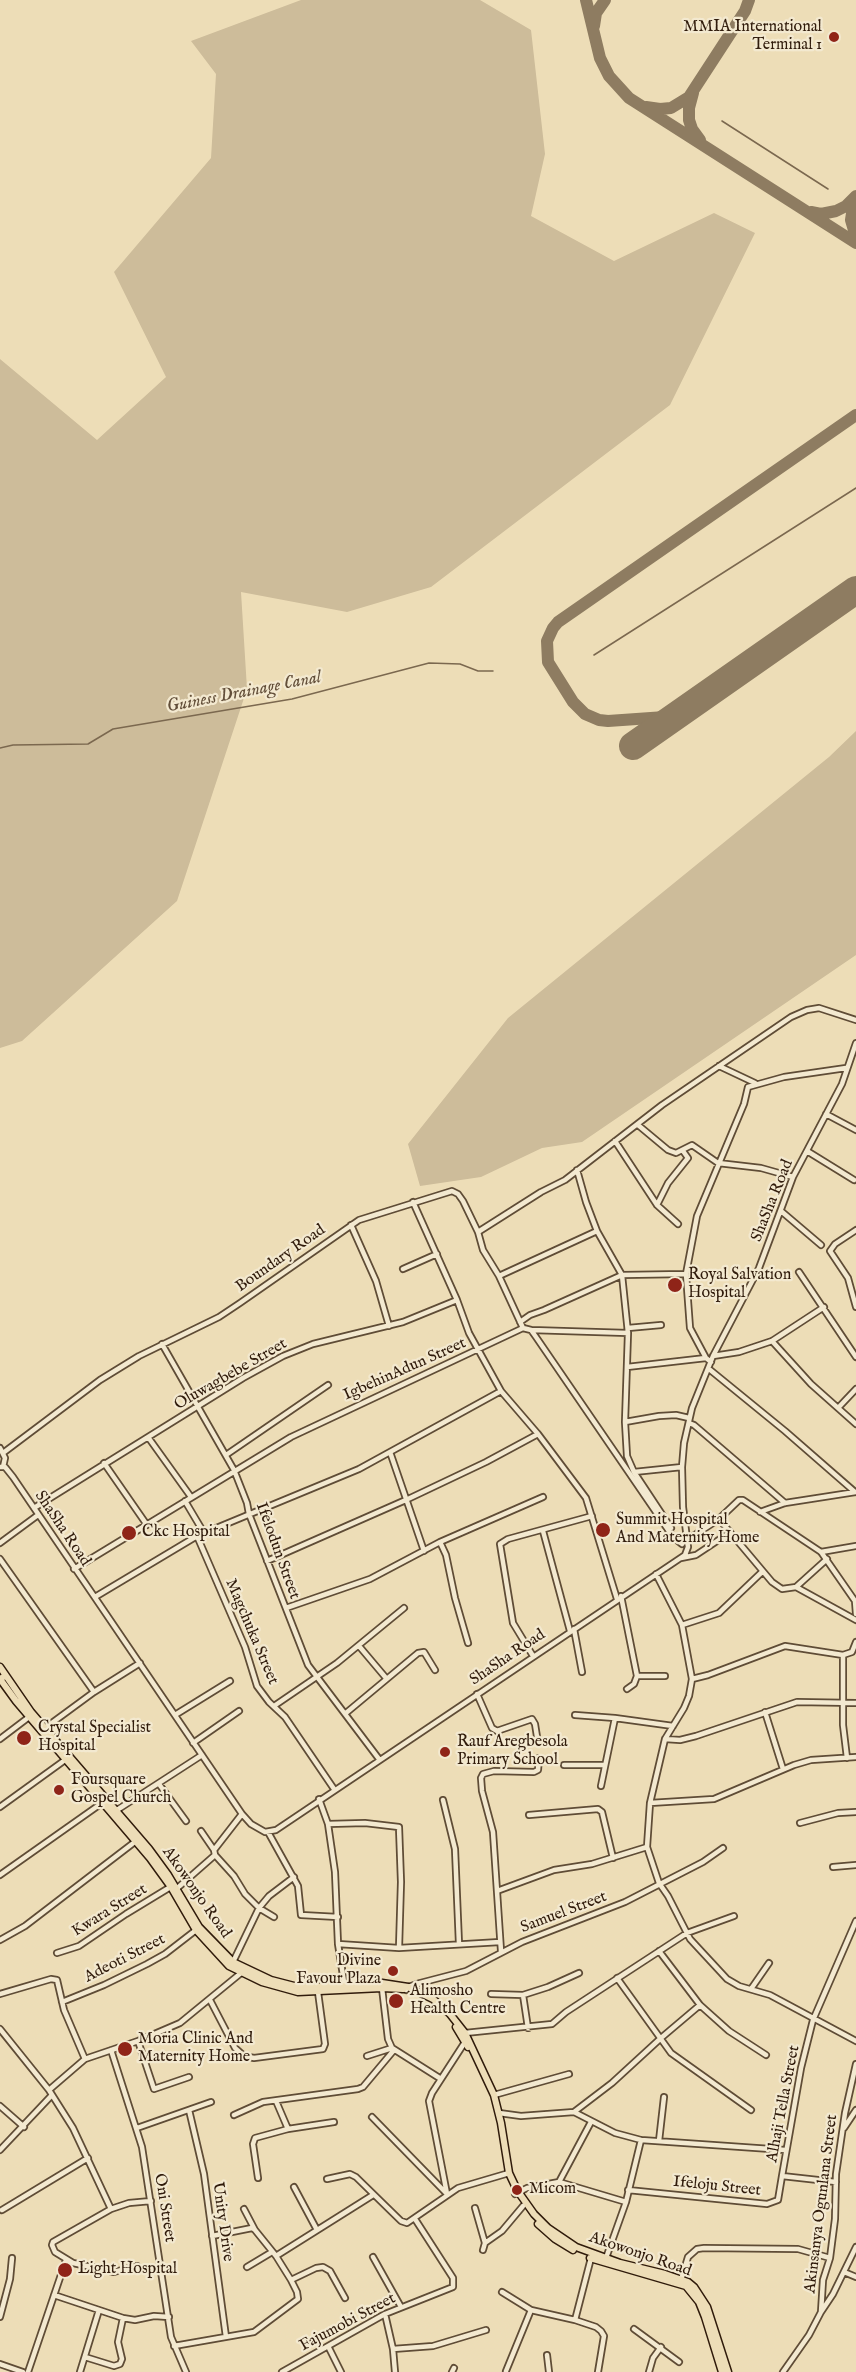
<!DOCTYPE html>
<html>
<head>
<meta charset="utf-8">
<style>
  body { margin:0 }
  canvas { display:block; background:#edddb7 }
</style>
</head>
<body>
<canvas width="856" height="2372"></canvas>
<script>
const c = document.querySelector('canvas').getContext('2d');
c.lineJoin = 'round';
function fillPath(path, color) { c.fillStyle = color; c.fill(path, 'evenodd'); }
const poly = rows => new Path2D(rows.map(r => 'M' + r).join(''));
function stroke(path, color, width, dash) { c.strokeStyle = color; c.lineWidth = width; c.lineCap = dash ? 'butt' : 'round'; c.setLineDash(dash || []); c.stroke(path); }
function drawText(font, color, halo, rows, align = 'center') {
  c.font = font + ' "IM FELL English",serif'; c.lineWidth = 4.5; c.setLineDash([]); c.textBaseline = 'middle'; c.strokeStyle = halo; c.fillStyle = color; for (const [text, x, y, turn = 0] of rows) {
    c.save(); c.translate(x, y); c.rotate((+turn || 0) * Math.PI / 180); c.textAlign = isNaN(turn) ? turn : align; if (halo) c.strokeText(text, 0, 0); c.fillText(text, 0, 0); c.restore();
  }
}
fillPath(poly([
  [301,0,480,0,531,30,545,154,531,216,614,261,714,213,755,233,670,405,431,587,347,612,241,592,247,689,177,901,22,1041,0,1048,0,359,97,440,166,377,114,272,211,158,216,74,191,41],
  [856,731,856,955,582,1142,542,1148,481,1177,420,1186,408,1144,508,1018,829,757]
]), '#cdbc9a');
stroke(poly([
  [722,121,828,189],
  [594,655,856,488],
  [0,748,13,745,88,744,113,729,292,699,429,663,460,664,478,671,493,671]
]), '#7b684f', 1.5);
stroke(poly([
  [586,0,600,58,609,76,629,98,856,243],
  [594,26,596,13,605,0],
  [693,93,689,108,689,120,692,129,700,140],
  [646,107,660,109,671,108,689,97,745,11,749,0],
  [854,200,851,220,856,237],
  [811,212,821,214,836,211,846,206,856,196],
  [679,713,665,717,608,721,599,720,585,714,573,702,548,662,547,641,553,628,558,622,856,415]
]), '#8e7c61', 12);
stroke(poly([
  [633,746,856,590]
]), '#8e7c61', 28);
const minor = poly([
  [719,1066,755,1083],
  [826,1114,856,1130],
  [638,1125,668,1150,676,1153,692,1145,718,1163,761,1168,793,1177],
  [615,1141,657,1205,678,1224],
  [807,1151,854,1180],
  [577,1170,586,1202,597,1231,622,1275,628,1333,625,1422,627,1456,634,1472,671,1528],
  [413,1202,457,1300,469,1333,501,1391,538,1434,586,1498,617,1599],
  [657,1205,668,1183,688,1158,683,1151],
  [781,1211,821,1245],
  [351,1225,376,1281,389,1326],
  [856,1230,835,1244,830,1251,848,1278,856,1307],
  [478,1232,541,1192,565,1180,662,1105,791,1017,807,1010,819,1008,856,1020],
  [403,1269,437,1254],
  [799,1272,856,1357],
  [499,1276,597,1231],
  [520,1322,530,1315,544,1310,622,1275,686,1274],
  [628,1328,661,1325],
  [531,1330,628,1333],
  [772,1341,811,1384,856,1424],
  [162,1344,234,1470,247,1503,249,1514,308,1665,379,1759],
  [713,1356,739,1352,772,1341,824,1307],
  [711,1362,706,1358,690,1328,686,1274,697,1216,744,1104,748,1087,784,1077,846,1068],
  [627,1367,706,1358],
  [709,1369,785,1431,855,1492],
  [838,1408,856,1389],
  [625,1422,659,1416,676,1415,689,1418],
  [689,1423,694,1425,785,1503],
  [148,1437,191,1497],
  [0,1448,5,1458,3,1467],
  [390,1452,424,1551],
  [3,1453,100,1380,139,1356,219,1317,240,1303,359,1220,452,1191,458,1194,463,1201,478,1232,483,1250,499,1276,523,1328],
  [226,1455,328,1385],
  [104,1463,147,1525],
  [0,1467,5,1467,13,1477,242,1814,251,1824,265,1832,276,1830,685,1555,688,1547,683,1507,682,1467,684,1443,692,1408,713,1356,759,1268,793,1177,842,1084,856,1043],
  [634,1472,682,1467],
  [185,1501,204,1533],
  [34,1508,243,1378,283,1356,313,1344,403,1322,457,1300],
  [760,1512,785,1503,856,1492],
  [719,1519,772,1582,782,1589,796,1587],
  [543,1531,570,1631],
  [197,1536,245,1647,257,1686,269,1702,285,1717,334,1789],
  [687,1540,719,1519,739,1500,743,1500,821,1552,855,1601,856,1614],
  [440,1542,446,1555,455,1598,468,1643],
  [0,1543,38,1515],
  [821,1552,856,1546],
  [681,1558,696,1555,729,1533],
  [0,1559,94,1692],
  [267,1561,408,1499,486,1462,538,1434],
  [74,1569,291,1437,523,1328,531,1330,536,1337,673,1537,682,1544],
  [656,1574,682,1625,692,1679,689,1696,684,1708,665,1739,650,1803,647,1847,659,1883,668,1896,690,1939,727,1979,739,1986,770,1995,856,2041],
  [796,1587,856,1620],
  [796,1587,827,1559],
  [621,1596,637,1676,634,1684,627,1689],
  [95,1597,197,1536,359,1469,501,1391],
  [286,1608,370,1579,440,1542,543,1497],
  [682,1625,719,1613,762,1572],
  [574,1629,582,1672],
  [359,1646,386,1678],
  [533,1656,513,1623,500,1544,508,1539,592,1516],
  [637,1676,665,1676],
  [692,1679,708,1675,785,1646,843,1655],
  [477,1694,492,1728,497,1731,532,1719,535,1724,538,1743],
  [274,1706,337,1663,404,1608],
  [765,1712,783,1769],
  [346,1713,418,1653,424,1652,435,1670],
  [175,1715,230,1681],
  [575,1715,615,1718],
  [45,1728,94,1692,140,1663],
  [0,1739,29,1717],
  [665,1739,680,1740,696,1736,797,1702,856,1703],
  [193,1743,239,1711],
  [847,1758,843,1725,843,1655,852,1652,856,1642],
  [564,1765,605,1765],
  [159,1784,186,1821],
  [601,1786,615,1718,673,1726],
  [319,1799,328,1824,335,1872,338,1944,345,1988],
  [443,1800,455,1849,459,1944],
  [650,1803,714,1799,794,1765,811,1760,856,1757],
  [0,1807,65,1760],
  [117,1810,202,1755],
  [529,1815,598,1809,602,1812,613,1858],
  [800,1823,838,1813,856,1812],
  [328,1824,365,1823,399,1827,401,1882,399,1948],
  [201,1831,214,1850,215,1855,234,1876,245,1894,259,1908,274,1917],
  [268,1832,298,1886,301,1915,338,1917],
  [214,1850,242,1814],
  [833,1867,856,1865],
  [0,1875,102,1803],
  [174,1891,215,1855],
  [497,1891,554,1870,592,1864,647,1847],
  [0,1940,25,1926,136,1841],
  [338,1944,399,1948,500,1942],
  [501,1951,493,1832,482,1791,481,1778,483,1774,494,1771,534,1772,538,1770,539,1758],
  [659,1951,700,2005,729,2031,766,2055],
  [57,1953,79,1946,126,1914,172,1886],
  [233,1962,259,1908,269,1896,294,1877],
  [617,1978,671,2053,751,2110],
  [382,1988,388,2039,392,2048,441,2079],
  [751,1989,769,1963],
  [406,1990,408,1987,420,1983,466,1971,522,1942,625,1902,703,1862,723,1848],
  [0,1994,51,1979,57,1980,64,2010,85,2059],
  [491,1994,523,1995,548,1987,579,1973],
  [523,1995,528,2028],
  [210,2000,235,2048,244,2056,254,2058,323,2049,325,2044,318,1992],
  [62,2002,104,1985,147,1964,165,1954,196,1930],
  [0,2029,49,2090,73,2128,111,2209],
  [465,2033,552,2024,566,2012,687,1933,734,1916],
  [138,2041,154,2089,189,2077],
  [111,2050,142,2147,171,2337,186,2372],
  [367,2056,392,2048],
  [49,2090,85,2059,138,2041,180,2023,241,1973],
  [494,2095,569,2074],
  [276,2101,288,2129],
  [0,2106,24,2127],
  [189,2110,204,2174,226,2337],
  [574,2112,615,2133,641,2140,785,2150],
  [499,2113,521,2116,574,2112,612,2083,661,2038,700,2005],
  [234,2115,263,2102,358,2089,363,2087,394,2050],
  [372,2117,447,2194],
  [137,2128,211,2102],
  [844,2128,856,2110],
  [659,2141,664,2097],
  [0,2150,52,2095],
  [258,2178,253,2144,255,2138,288,2129,334,2122],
  [327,2179,350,2174,356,2177,401,2221,407,2223,458,2188,509,2173],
  [559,2182,626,2202],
  [836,2182,782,2176,801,2068,813,2020,856,1921],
  [294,2187,317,2230],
  [628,2190,767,2204,778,2200,782,2176],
  [447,2194,429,2101,432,2093,465,2042],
  [515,2194,527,2188,559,2182,591,2122],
  [475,2208,485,2243,483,2250],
  [2,2210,88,2158],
  [212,2236,252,2228,255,2230],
  [485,2243,502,2231,523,2206],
  [276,2256,373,2195],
  [373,2257,401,2307],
  [606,2258,626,2202,641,2140],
  [137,2266,114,2272,73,2263,55,2252,52,2245,53,2242,111,2209,129,2203,151,2201],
  [247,2267,272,2252],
  [844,2272,856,2277],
  [291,2280,316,2268,323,2267,330,2271,345,2298],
  [681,2280,688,2257,697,2249,704,2248,798,2249,830,2258],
  [502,2292,531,2310,575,2320,596,2327,601,2331,604,2336,598,2372],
  [54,2295,123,2318,135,2320,154,2316,169,2317],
  [821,2312,833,2294,856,2247],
  [385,2314,393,2349,395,2372],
  [0,2317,10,2279,12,2258],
  [575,2320,591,2258],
  [634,2329,679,2362],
  [174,2346,254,2332,298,2299,297,2292,291,2280,276,2256,255,2230,244,2209],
  [328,2346,341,2372],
  [393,2349,433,2346,486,2330],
  [547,2355,549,2372],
  [85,2357,114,2366,120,2364,122,2359,118,2342,123,2318],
  [0,2364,23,2372],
  [506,2371,531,2310],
  [28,2372,66,2260],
  [80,2372,99,2310],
  [282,2372,385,2314,453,2287,453,2278,415,2219],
  [452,2372,454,2368],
  [649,2372,653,2358,661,2347],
  [783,2372,809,2335,821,2312,823,2280,830,2258,835,2219,836,2174,845,2113,856,2064]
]);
const major = poly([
  [0,1667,31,1712,149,1849,168,1875,199,1927,233,1962,271,1980,298,1987,355,1986,382,1983,408,1987,433,1999,450,2014,465,2033,494,2095,501,2123,509,2173,517,2190,534,2214,548,2228,576,2247,620,2263,665,2274,688,2282,694,2287,707,2307,728,2372],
  [5,1676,0,1679,16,1701,150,1858,171,1887,196,1930,229,1966,262,1982,298,1992,382,1988,403,1989],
  [456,2027,468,2047],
  [538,2224,555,2239,573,2250],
  [590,2258,686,2286,699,2302,705,2317,722,2372]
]);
stroke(minor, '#5f4c36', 8);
stroke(major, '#301b0b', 9);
stroke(minor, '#f3e9d0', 4.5);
stroke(major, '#edddb7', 6);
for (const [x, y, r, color] of [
  [834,37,6,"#8f2418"],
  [675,1285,8,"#8f2418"],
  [603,1530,8,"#8f2418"],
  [129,1533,8,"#8f2418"],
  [24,1738,8,"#8f2418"],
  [445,1752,6,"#8f2418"],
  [59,1790,6,"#8f2418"],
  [393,1971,6,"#8f2418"],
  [396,2001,8,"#8f2418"],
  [125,2049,8,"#8f2418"],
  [517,2190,6,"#8f2418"],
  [65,2270,8,"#8f2418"]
]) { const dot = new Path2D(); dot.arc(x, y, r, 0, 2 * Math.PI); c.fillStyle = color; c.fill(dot); stroke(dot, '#f3e9d0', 2); }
drawText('16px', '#301b0b', '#f3e9d0', [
  ["MMIA International",822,28,"right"],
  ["Terminal 1",822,46,"right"],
  ["Royal Salvation",688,1276],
  ["Hospital",688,1294],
  ["Summit Hospital",616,1521],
  ["And Maternity Home",616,1539],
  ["Ckc Hospital",142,1533],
  ["Crystal Specialist",38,1729],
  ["Hospital",38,1747],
  ["Rauf Aregbesola",457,1743],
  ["Primary School",457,1761],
  ["Foursquare",71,1781],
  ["Gospel Church",71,1799],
  ["Divine",381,1962,"right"],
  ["Favour Plaza",381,1980,"right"],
  ["Alimosho",410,1992],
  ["Health Centre",410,2010],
  ["Moria Clinic And",138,2040],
  ["Maternity Home",138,2058],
  ["Micom",529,2190],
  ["Light Hospital",78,2270]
], 'left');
drawText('16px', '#301b0b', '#f3e9d0', [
  ["ShaSha Road",773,1201,-68],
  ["Boundary Road",281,1259,-35],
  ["IgbehinAdun Street",405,1370,-24],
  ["Oluwagbebe Street",231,1375,-30],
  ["ShaSha Road",62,1529,56],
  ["Ifelodun Street",277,1551,70],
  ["Magchuka Street",251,1632,67],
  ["ShaSha Road",508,1658,-34],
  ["Akowonjo Road",196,1893,55],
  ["Kwara Street",110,1911,-32],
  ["Samuel Street",564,1913,-21],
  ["Adeoti Street",125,1959,-27],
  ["Alhaji Tella Street",784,2104,-79],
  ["Ifeloju Street",717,2187,6],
  ["Akinsanya Ogunlana Street",822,2204,-83],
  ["Oni Street",164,2208,81],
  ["Unity Drive",222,2222,82],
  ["Akowonjo Road",640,2255,19],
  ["Fajumobi Street",348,2323,-28]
]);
drawText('italic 18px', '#624e39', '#f3e9d0', [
  ["Guiness Drainage Canal",244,693,-11]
]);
</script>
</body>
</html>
